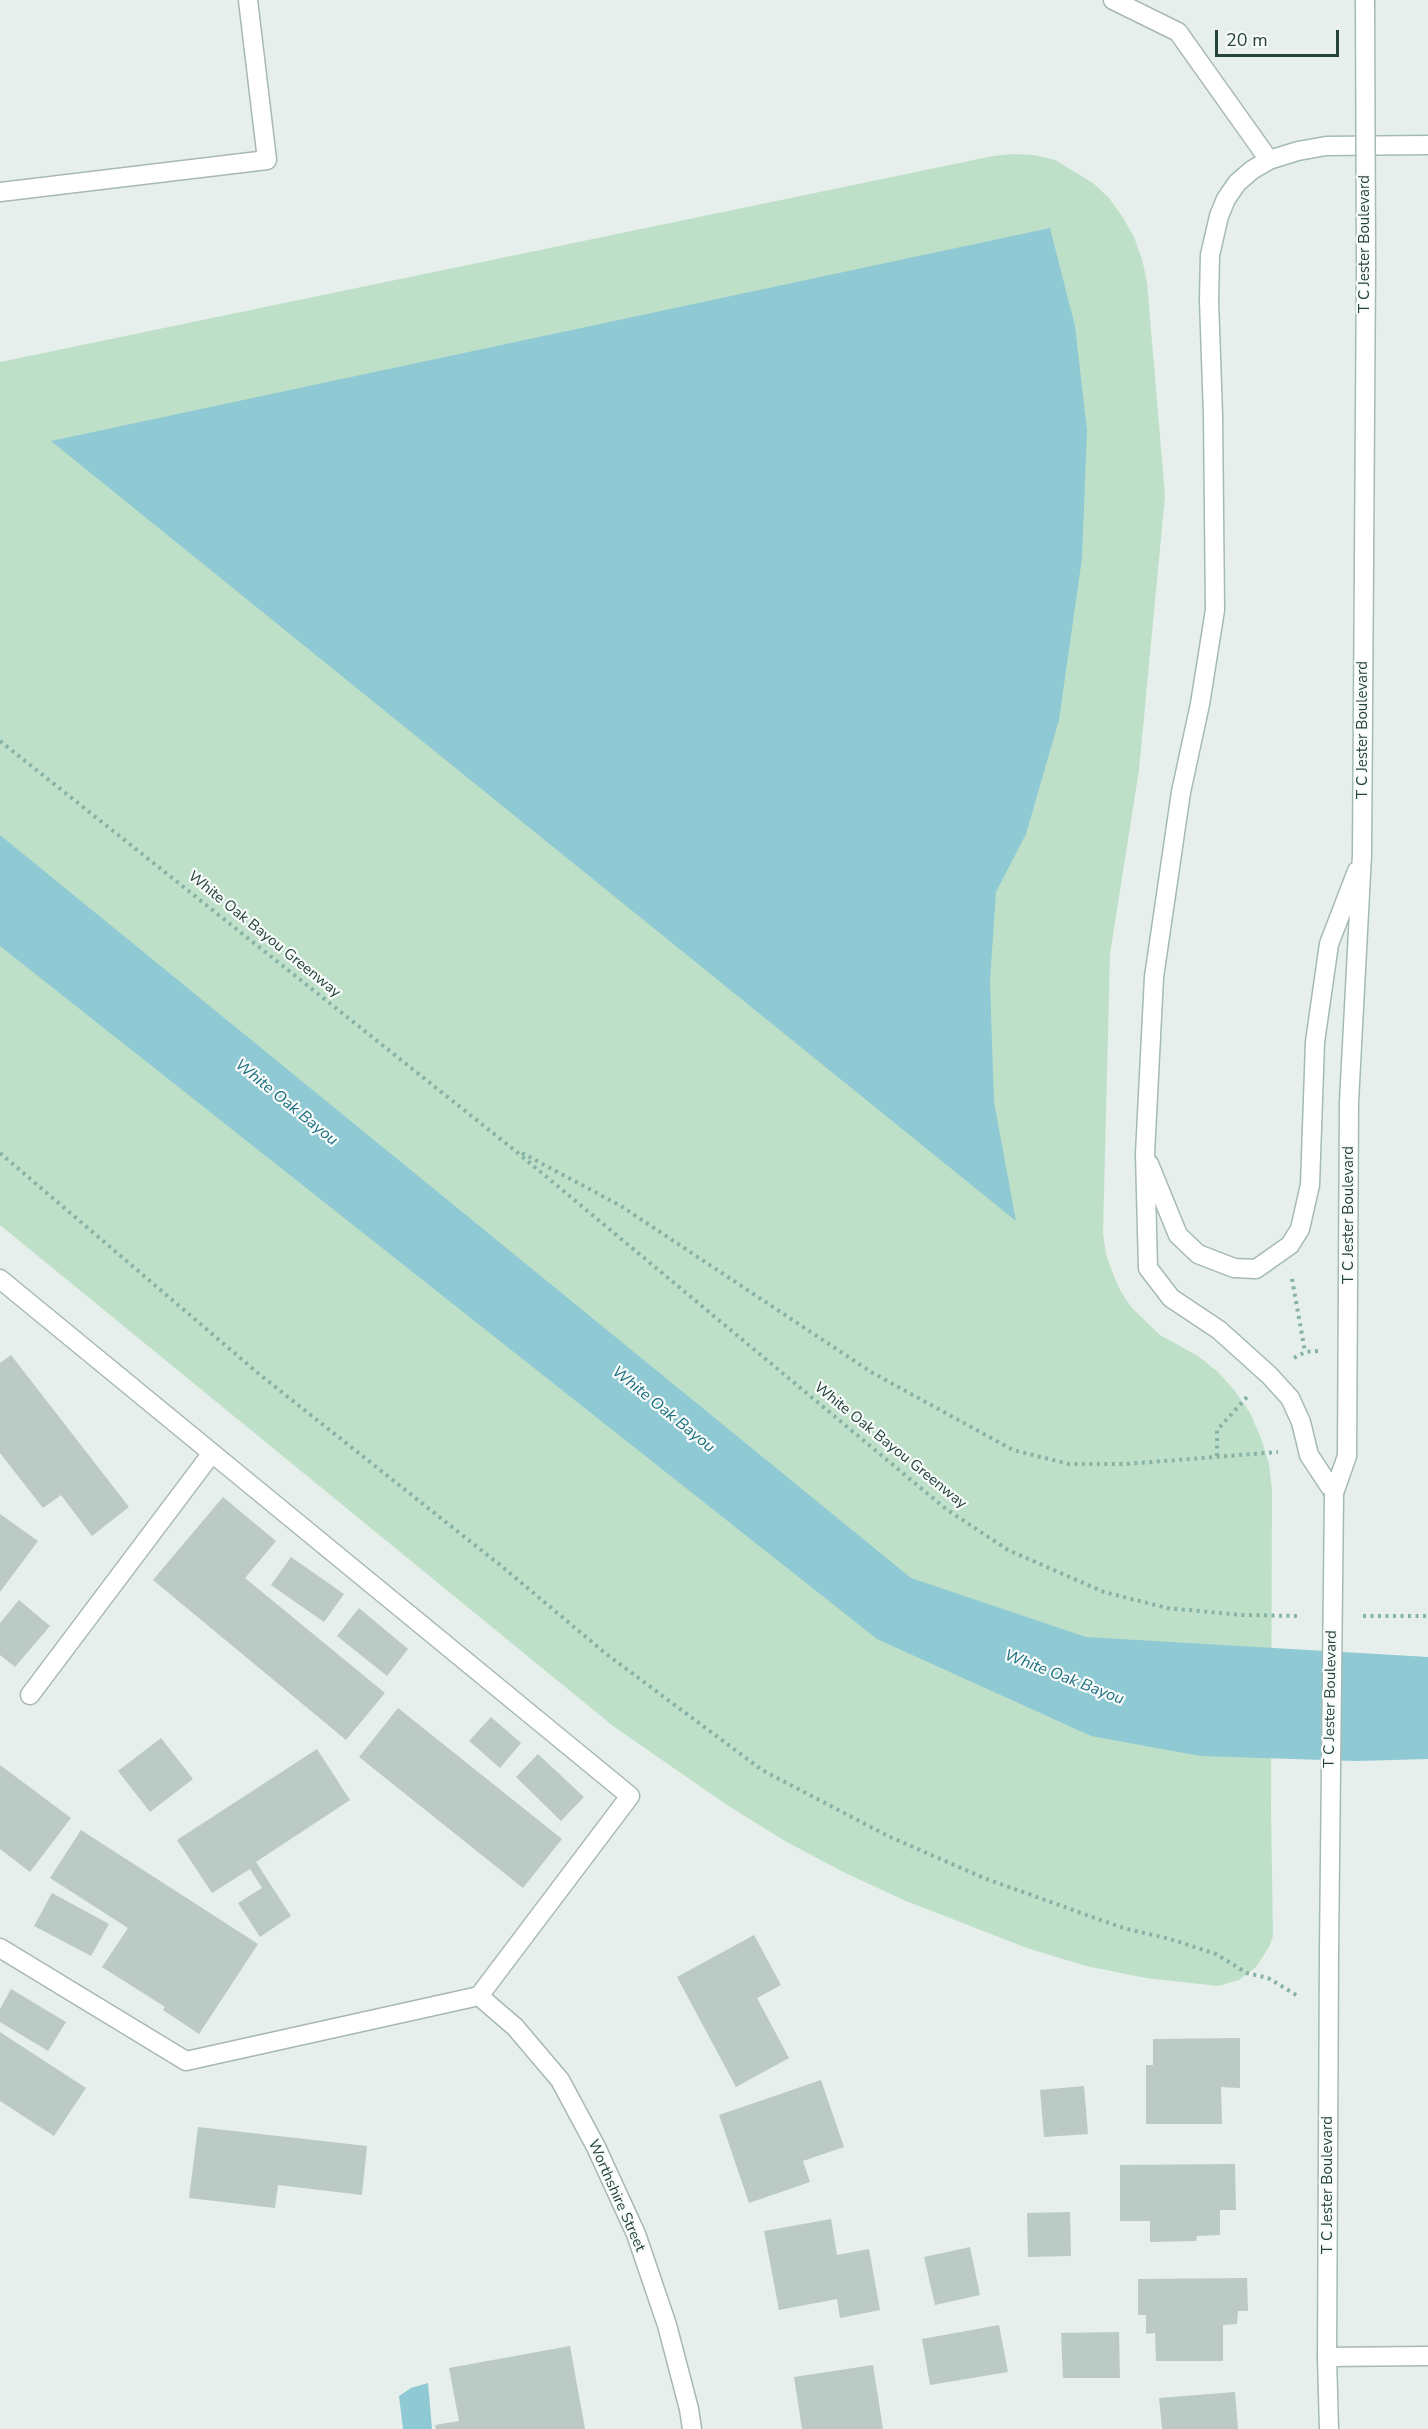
<!DOCTYPE html>
<html>
<head>
<meta charset="utf-8">
<style>
  body { margin:0 }
  #map { position:relative; width:1428px; height:2429px; overflow:hidden; background:#e6efeb; font-family:"Nunito Sans",sans-serif }
  canvas { display:block }
  .scale { position:absolute; left:1215px; top:30px; width:124px; height:27px; box-sizing:border-box; border:3px solid #24423a; border-top:0; padding-left:8px; font-size:18px; line-height:21px; white-space:nowrap; color:#24423a; -webkit-text-stroke:4px #f7fbf9; paint-order:stroke }
</style>
</head>
<body>
<div id="map">
<canvas width="1428" height="2429"></canvas>
<div class="scale">20 m</div>
</div>
<script>
const c = document.querySelector('canvas').getContext('2d');
c.lineJoin = 'round';
function fillPath(path, color) { c.fillStyle = color; c.fill(path, 'evenodd'); }
const poly = rows => new Path2D(rows.map(r => 'M' + r).join(''));
function stroke(path, color, width, dash) { c.strokeStyle = color; c.lineWidth = width; c.lineCap = dash ? 'butt' : 'round'; c.setLineDash(dash || []); c.stroke(path); }
function drawText(font, color, halo, rows, align = 'center') {
  c.font = font + ' "Nunito Sans",sans-serif'; c.lineWidth = 4.5; c.setLineDash([]); c.textBaseline = 'middle'; c.strokeStyle = halo; c.fillStyle = color; for (const [text, x, y, turn = 0] of rows) {
    c.save(); c.translate(x, y); c.rotate((+turn || 0) * Math.PI / 180); c.textAlign = isNaN(turn) ? turn : align; if (halo) c.strokeText(text, 0, 0); c.fillText(text, 0, 0); c.restore();
  }
}
fillPath(poly([
  [1013,154,1034,155,1055,160,1093,183,1109,198,1122,216,1134,237,1142,259,1147,282,1165,496,1139,770,1110,954,1103,1234,1106,1254,1113,1274,1121,1292,1132,1308,1160,1335,1198,1356,1218,1372,1235,1391,1250,1413,1261,1438,1269,1464,1272,1490,1271,1809,1273,1936,1269,1947,1256,1967,1239,1980,1218,1986,1146,1978,1086,1966,1027,1948,906,1901,845,1873,785,1841,727,1805,613,1726,0,1225,0,362,993,156]
]), '#bfe0c8');
fillPath(poly([
  [1050,228,1075,326,1087,430,1082,558,1059,720,1026,834,996,892,990,981,994,1102,1016,1221,51,441],
  [0,835,911,1578,1086,1637,1428,1657,1428,1759,1356,1761,1200,1756,1091,1736,877,1639,0,946],
  [428,2383,432,2429,403,2429,399,2396,411,2388]
]), '#8ec9d4');
fillPath(poly([
  [11,1355,129,1507,92,1536,61,1495,43,1508,0,1453,0,1363],
  [223,1497,276,1541,245,1578,385,1693,346,1740,153,1580],
  [0,1514,38,1541,0,1592],
  [291,1557,344,1594,324,1622,271,1585],
  [19,1600,50,1626,15,1667,0,1655,0,1623],
  [359,1608,408,1649,387,1676,337,1636],
  [398,1708,562,1839,523,1888,359,1757],
  [491,1717,521,1743,500,1768,469,1741],
  [161,1738,193,1779,150,1812,118,1771],
  [317,1749,350,1800,256,1862,291,1916,260,1937,238,1903,262,1888,250,1869,212,1893,177,1840],
  [538,1754,584,1797,561,1821,516,1777],
  [0,1765,71,1818,30,1872,0,1849],
  [81,1830,258,1944,199,2034,163,2010,165,2007,102,1967,128,1928,50,1878],
  [52,1893,109,1924,91,1956,34,1926],
  [754,1935,781,1985,757,1998,789,2058,736,2087,677,1977],
  [11,1989,66,2022,48,2051,0,2022,0,2009],
  [0,2032,86,2088,54,2136,0,2101],
  [1240,2038,1240,2088,1221,2087,1222,2124,1146,2124,1146,2065,1153,2065,1153,2039],
  [821,2080,844,2147,803,2161,810,2182,749,2203,719,2115],
  [1084,2086,1088,2134,1044,2137,1040,2090],
  [198,2127,367,2146,362,2195,278,2185,275,2208,189,2198],
  [1235,2164,1236,2210,1220,2210,1220,2235,1197,2236,1196,2241,1150,2242,1150,2221,1120,2221,1120,2165],
  [1070,2212,1071,2256,1028,2257,1027,2213],
  [831,2219,837,2255,869,2249,880,2310,840,2318,837,2299,779,2310,764,2231],
  [970,2247,980,2295,935,2305,924,2257],
  [1247,2278,1248,2311,1238,2311,1237,2324,1223,2325,1223,2361,1156,2361,1155,2333,1146,2334,1146,2315,1138,2315,1138,2279],
  [999,2325,1008,2372,930,2385,922,2339],
  [1119,2332,1120,2378,1063,2378,1061,2333],
  [570,2346,585,2429,436,2429,435,2425,459,2421,449,2368],
  [873,2365,883,2429,802,2429,794,2377],
  [1235,2392,1238,2429,1162,2429,1159,2398]
]), '#bbcac4');
const service = poly([
  [1113,0,1178,32,1269,160],
  [0,192,267,160,248,0],
  [0,1279,630,1796,479,1996,186,2061,0,1948],
  [30,1695,212,1453]
]);
const minor = poly([
  [479,1996,515,2027,560,2080,596,2147,636,2234,667,2325,689,2409,692,2429],
  [1327,2357,1428,2356]
]);
const secondary = poly([
  [1149,1164,1178,1235,1198,1254,1234,1268,1256,1269,1290,1245,1300,1229,1310,1185,1315,1042,1329,944,1357,871],
  [1334,1493,1309,1455,1301,1422,1290,1398,1269,1375,1219,1330,1171,1298,1148,1268,1145,1154,1154,977,1181,792,1200,704,1215,610,1213,415,1209,300,1210,255,1219,216,1226,199,1237,183,1252,170,1269,160,1298,151,1326,146,1428,145],
  [1334,1493,1347,1456,1349,1102,1362,855,1366,264],
  [1329,1951,1327,2357,1329,2429]
]);
stroke(service, '#a8b8b2', 21);
stroke(minor, '#a8b8b2', 21);
stroke(secondary, '#a4bbb3', 21);
stroke(poly([
  [0,741,513,1149,946,1509,1008,1550,1104,1592,1167,1608,1242,1615,1301,1616],
  [0,1153,259,1374,505,1569,605,1653,762,1770,888,1836,984,1878,1123,1928,1170,1939,1216,1954,1247,1973,1268,1978,1298,1996],
  [522,1153,621,1206,871,1372,1013,1450,1069,1464,1126,1464,1278,1452],
  [1292,1279,1305,1352],
  [1294,1358,1305,1352,1318,1351],
  [1217,1456,1217,1430,1247,1397],
  [1363,1616,1428,1616]
]), '#86b3a5', 4, [3, 4.5]);
stroke(service, '#fff', 18);
stroke(minor, '#fff', 18);
stroke(secondary, '#fff', 18);
const secondaryBridge = poly([
  [1365,0,1366,264],
  [1329,1951,1334,1493]
]);
stroke(secondaryBridge, '#a4bbb3', 21, []);
stroke(secondaryBridge, '#fff', 18);
drawText('15px', '#24423a', '#f7fbf9', [
  ["T C Jester Boulevard",1365,244,-90],
  ["T C Jester Boulevard",1363,730,-90],
  ["White Oak Bayou Greenway",264,935,39],
  ["T C Jester Boulevard",1349,1215,-90],
  ["White Oak Bayou Greenway",890,1446,39],
  ["T C Jester Boulevard",1331,1699,-89],
  ["T C Jester Boulevard",1328,2185,-90],
  ["Worthshire Street",616,2196,66]
]);
drawText('italic 16px', '#1c6f80', '#f7fbf9', [
  ["White Oak Bayou",286,1103,39],
  ["White Oak Bayou",663,1410,39],
  ["White Oak Bayou",1064,1678,21]
]);
</script>
</body>
</html>
